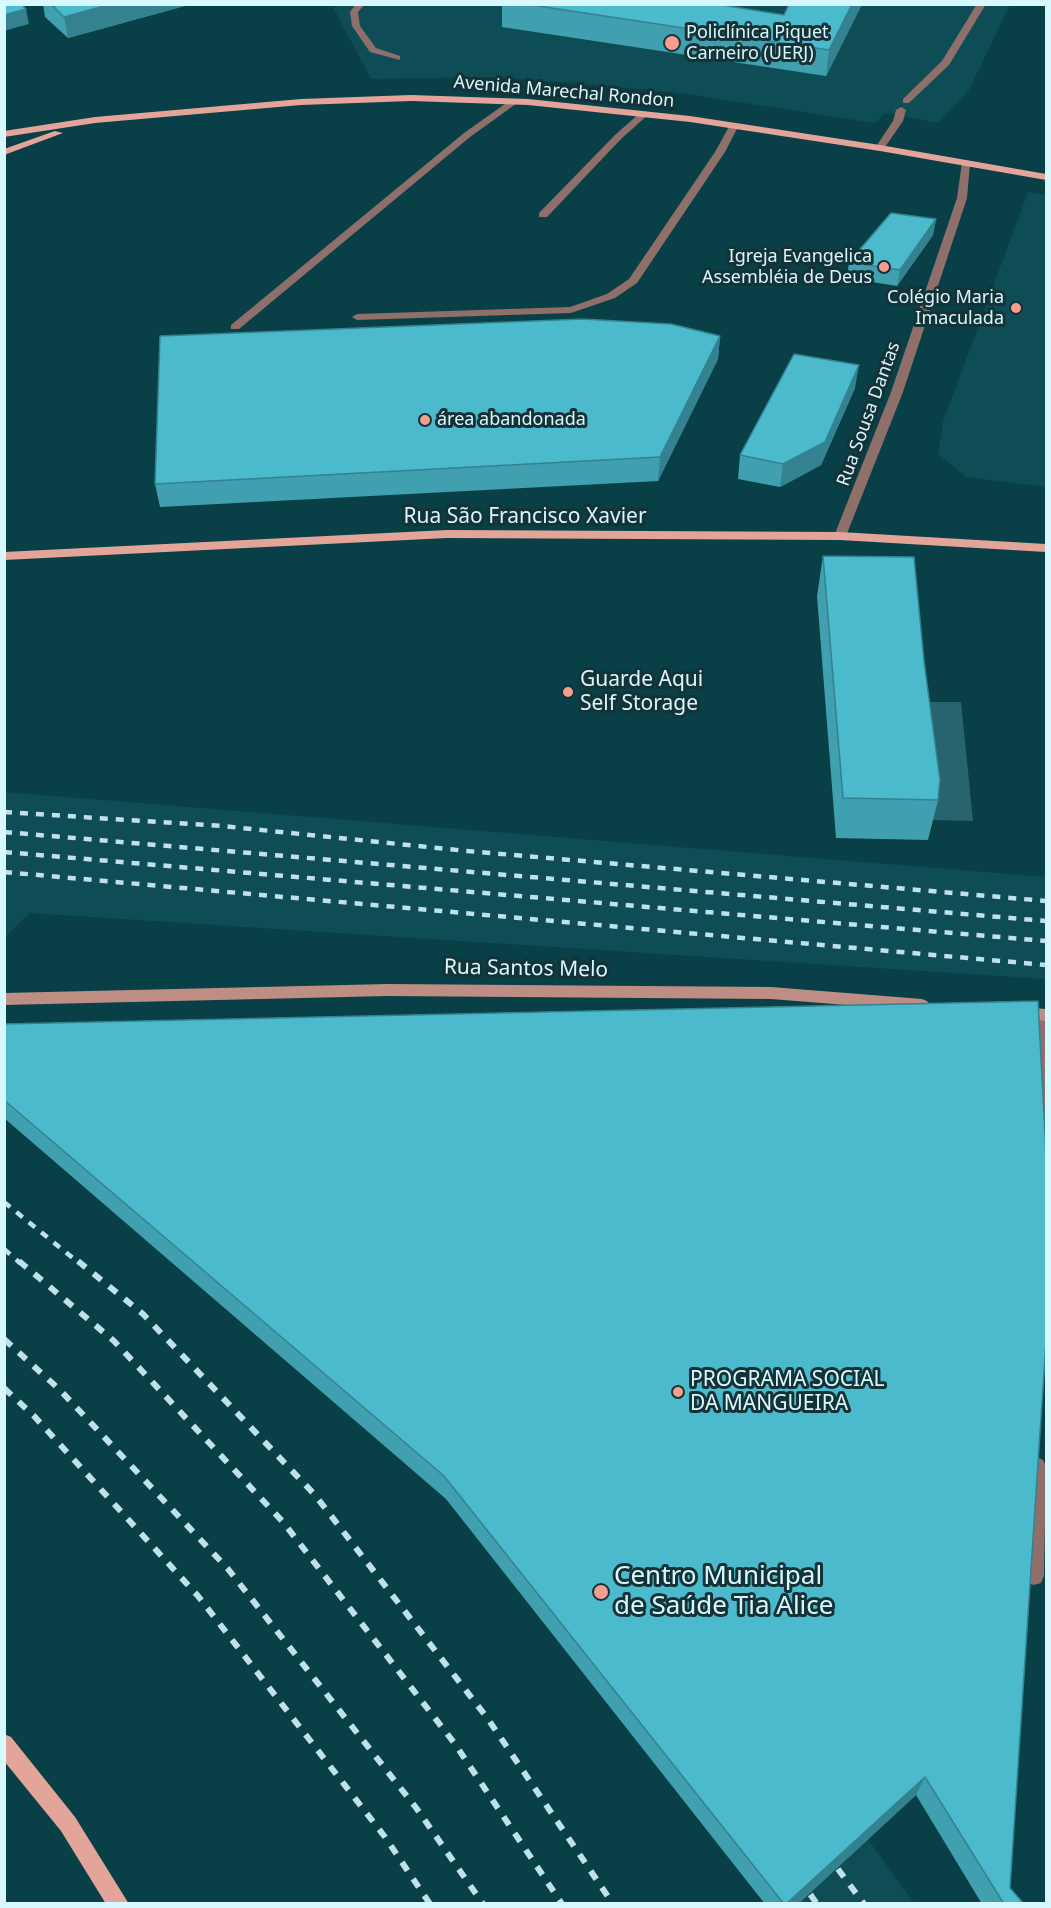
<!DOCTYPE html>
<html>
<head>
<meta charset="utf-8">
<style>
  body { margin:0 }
  #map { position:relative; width:1051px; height:1908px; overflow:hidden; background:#093f47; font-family:"Noto Sans",sans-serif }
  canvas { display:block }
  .frame { position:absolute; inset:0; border:6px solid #d7f8fe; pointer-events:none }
</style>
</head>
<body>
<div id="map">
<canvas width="1051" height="1908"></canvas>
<div class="frame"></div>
</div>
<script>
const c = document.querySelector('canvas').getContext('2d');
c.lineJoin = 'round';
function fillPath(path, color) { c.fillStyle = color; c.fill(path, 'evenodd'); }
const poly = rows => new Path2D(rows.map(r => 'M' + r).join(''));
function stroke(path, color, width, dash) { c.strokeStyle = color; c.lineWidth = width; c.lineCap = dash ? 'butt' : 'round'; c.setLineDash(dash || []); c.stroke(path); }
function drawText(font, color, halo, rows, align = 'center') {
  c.font = font + ' "Noto Sans",sans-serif'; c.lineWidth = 6; c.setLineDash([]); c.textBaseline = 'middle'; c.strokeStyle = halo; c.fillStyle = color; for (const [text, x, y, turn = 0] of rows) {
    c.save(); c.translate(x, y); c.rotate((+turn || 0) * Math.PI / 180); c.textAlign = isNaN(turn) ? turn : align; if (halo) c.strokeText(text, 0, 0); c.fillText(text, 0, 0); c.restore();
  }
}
fillPath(poly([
  [336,4,1010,5,969,90,938,123,885,113,875,123,680,93,583,84,495,77,371,79,334,9],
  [1028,192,1046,195,1046,487,966,477,938,454,943,422],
  [5,792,1046,877,1046,979,30,913,5,937],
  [833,1791,914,1903,768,1903]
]), '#0f4d56');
fillPath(poly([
  [916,702,961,702,973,821,931,820]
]), '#27646d');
fillPath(poly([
  [356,4,365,4,358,12,360,26,376,48,400,56,400,60,370,52,352,26,350,12,356,4],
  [977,4,986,4,949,65,909,103,903,103,903,99,942,61,977,4],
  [512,99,520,101,470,137,239,329,231,329,231,325,464,133,512,99],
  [901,107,906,110,903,121,883,150,877,150,875,148,893,121,896,110,901,107],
  [641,112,649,114,621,139,547,217,539,217,539,213,615,135,641,112],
  [731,123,739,125,725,152,637,283,615,298,571,313,357,320,352,317,357,314,570,307,607,294,629,279,715,152,731,123]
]), '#8e6f6a');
fillPath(poly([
  [962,162,970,164,967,198,903,392,846,536,840,540,836,539,834,536,891,392,957,198,962,162],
  [1046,1009,1046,1148,1044,1149,1038,1147,1036,1142,1038,1015,1041,1011,1046,1009],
  [1037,1457,1043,1460,1046,1466,1044,1576,1041,1583,1034,1585,1027,1583,1024,1576,1028,1466,1031,1460,1037,1457]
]), '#8e6f6a');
fillPath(poly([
  [388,984,771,987,922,999,927,1001,930,1005,927,1009,922,1011,771,999,388,996,4,1005,4,993,388,984],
  [1021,1007,1046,1009,1046,1021,1016,1017,1013,1013,1016,1009,1021,1007]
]), '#be8e85');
fillPath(poly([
  [411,95,528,99,690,116,880,145,1046,174,1046,180,880,151,690,122,528,105,411,101,301,105,95,123,4,137,4,131,95,117,301,99,411,95],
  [55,131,63,133,4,155,4,149,55,131],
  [447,530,840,532,1046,544,1046,552,840,540,447,538,4,560,4,552,447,530],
  [4,1734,11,1737,75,1817,129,1904,106,1904,61,1831,4,1761,4,1734]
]), '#e3a59a');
stroke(poly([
  [4,812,222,826,467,851,1046,901],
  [4,832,1046,921],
  [4,852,1046,941],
  [4,872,1046,965],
  [4,1202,79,1263],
  [4,1249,20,1263]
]), '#bfe2e9', 4.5, [8, 8]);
stroke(poly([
  [19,1261,114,1341,283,1522,455,1744,562,1904],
  [78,1261,143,1314,315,1495,488,1719,613,1904],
  [4,1339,60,1390,228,1569,417,1809,483,1904],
  [4,1388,34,1416,198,1596,385,1837,430,1904],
  [826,1853,864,1904],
  [799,1878,817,1904]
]), '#bfe2e9', 6, [10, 10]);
fillPath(poly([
  [43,4,192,4,68,38,45,17],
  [502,4,716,4,784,15,798,4,862,4,826,76,502,27],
  [936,219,933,235,897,286,847,278,849,262],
  [720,336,718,359,658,481,160,507,155,484],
  [855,388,821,465,780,487,738,479,740,455],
  [823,556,938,800,928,840,836,838,817,596],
  [1038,1001,1010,1888,1024,1904,982,1904,916,1795,798,1904,765,1904,446,1499,4,1118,4,1024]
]), '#40a0af');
fillPath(poly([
  [111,4,192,4,68,38,64,17],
  [852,4,862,4,826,76,829,50],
  [26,9,29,24,4,31,4,15],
  [936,219,933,235,897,286,900,270],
  [720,336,718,359,658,481,660,457],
  [859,365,855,388,821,465,780,487,783,464],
  [925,1777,916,1795,798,1904,786,1904]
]), '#34828f');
const building = poly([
  [4,4,21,4,26,9,4,15,4,4],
  [51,4,111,4,64,17,51,4],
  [525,4,716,4,784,15,789,4,798,5,798,4,852,4,829,50,525,4],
  [891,213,936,219,900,270,849,262,891,213],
  [582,319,671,324,720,336,660,457,155,484,160,336,582,319],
  [794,354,859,365,825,442,783,464,740,455,794,354],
  [823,556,914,557,924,661,940,780,938,800,843,798,823,556],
  [1038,1001,1047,1173,1047,1327,1010,1888,1024,1904,1004,1904,925,1777,786,1904,784,1904,444,1476,4,1100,4,1024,1038,1001]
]);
fillPath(building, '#4abacc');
stroke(building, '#34828f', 1.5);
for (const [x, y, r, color] of [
  [672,43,8,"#f59d8f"],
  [884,267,6,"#f59d8f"],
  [1016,308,6,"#f59d8f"],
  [425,420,6,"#f59d8f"],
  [568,692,6,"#f59d8f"],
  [678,1392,6,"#f59d8f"],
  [601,1592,8,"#f59d8f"]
]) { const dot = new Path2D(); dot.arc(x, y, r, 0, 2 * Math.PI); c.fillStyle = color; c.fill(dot); stroke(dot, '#153237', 2); }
drawText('18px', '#d7f8fe', '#153237', [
  ["Policlínica Piquet",686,33],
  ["Carneiro (UERJ)",686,54],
  ["Igreja Evangelica",872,257,"right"],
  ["Assembléia de Deus",872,278,"right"],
  ["Colégio Maria",1004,298,"right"],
  ["Imaculada",1004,319,"right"],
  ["área abandonada",437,420]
], 'left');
drawText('18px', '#d7f8fe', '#153237', [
  ["Avenida Marechal Rondon",564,92,5],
  ["Rua Sousa Dantas",869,414,-70]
]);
drawText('21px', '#d7f8fe', '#153237', [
  ["Rua São Francisco Xavier",525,517],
  ["Rua Santos Melo",526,969,1]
]);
drawText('21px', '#d7f8fe', '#153237', [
  ["Guarde Aqui",580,680],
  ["Self Storage",580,704],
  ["PROGRAMA SOCIAL",690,1380],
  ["DA MANGUEIRA",690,1404]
], 'left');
drawText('26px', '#d7f8fe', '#153237', [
  ["Centro Municipal",614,1577],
  ["de Saúde Tia Alice",614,1607]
], 'left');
</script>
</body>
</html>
